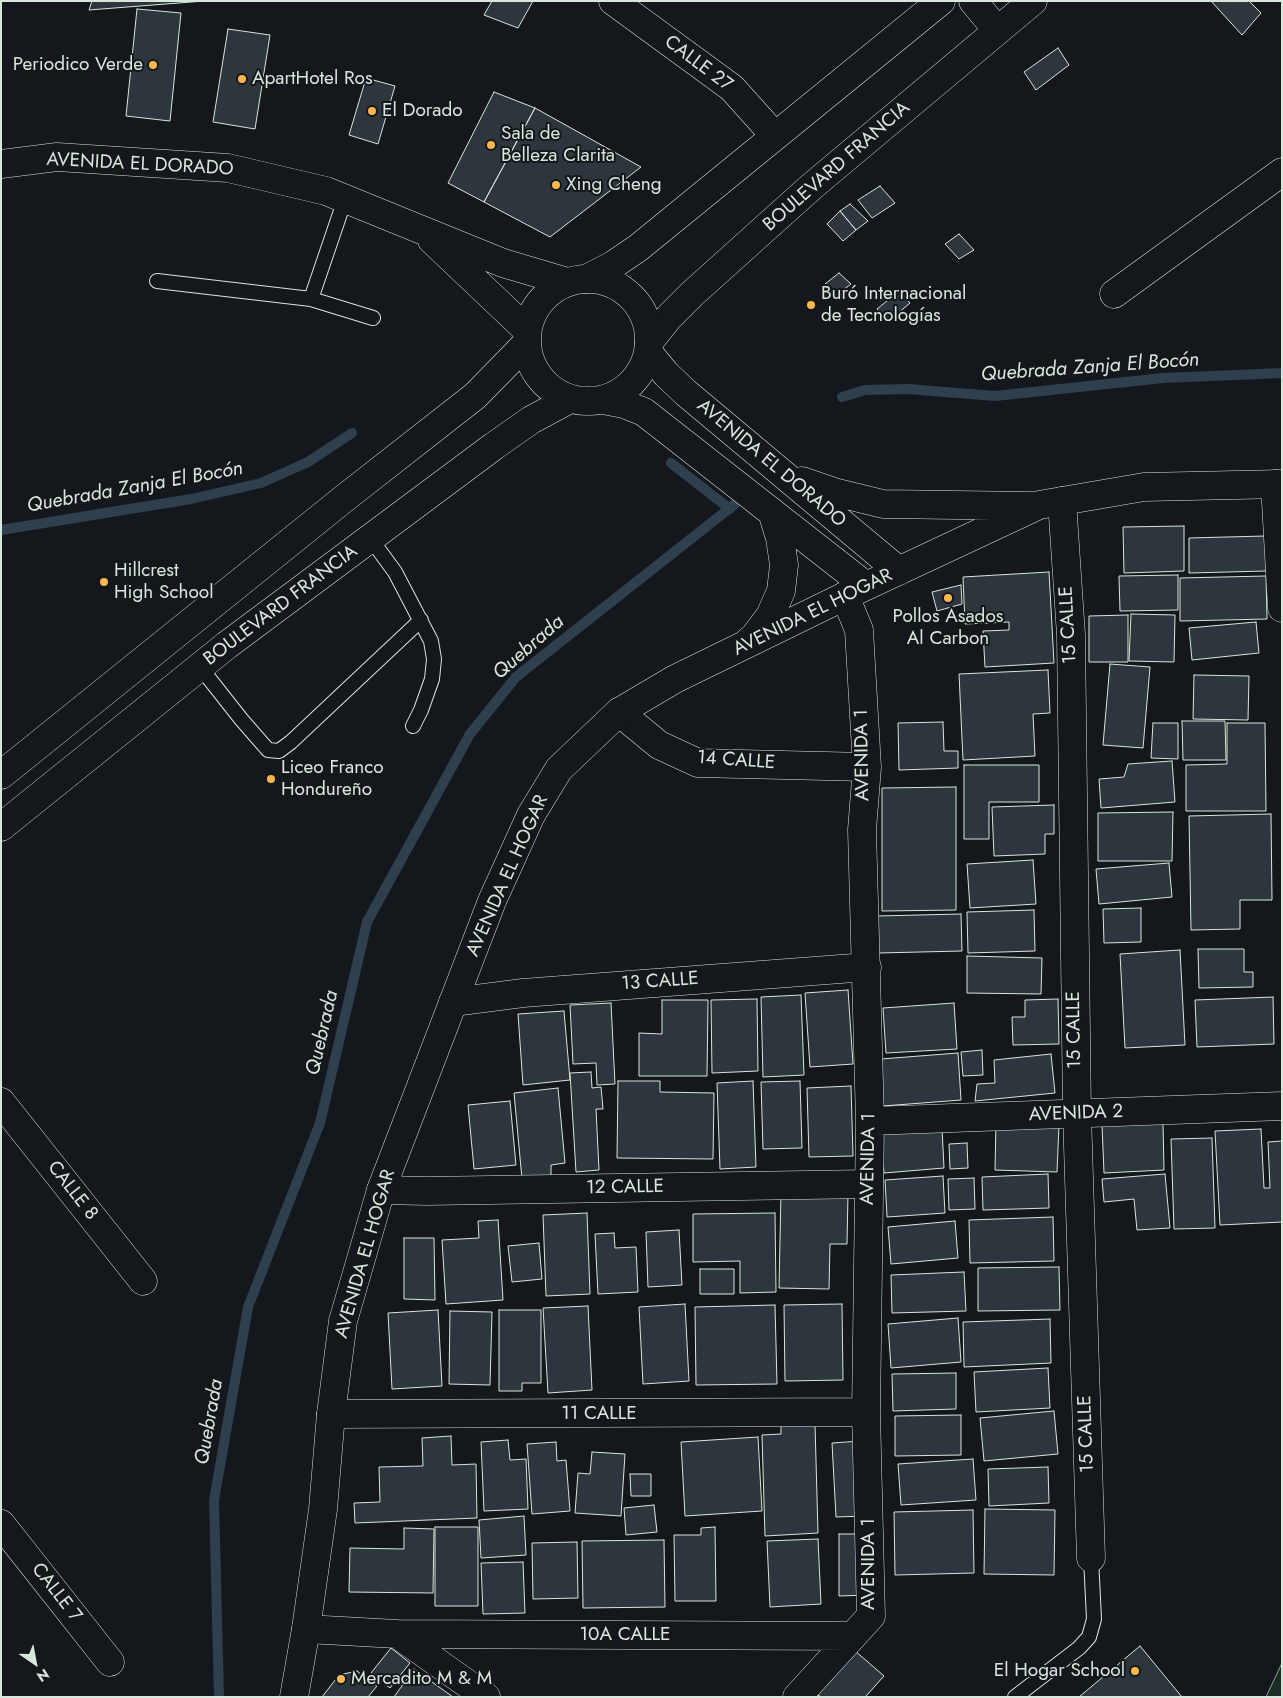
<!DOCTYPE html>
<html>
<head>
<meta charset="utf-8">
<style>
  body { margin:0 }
  #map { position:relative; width:1283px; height:1698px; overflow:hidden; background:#14181c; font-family:Jost,sans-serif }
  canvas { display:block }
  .frame { position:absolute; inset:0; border:2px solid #d8e6dc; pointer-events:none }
  .north { position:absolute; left:10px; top:1638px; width:50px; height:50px; -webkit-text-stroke:4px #14181c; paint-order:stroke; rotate:147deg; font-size:14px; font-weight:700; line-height:20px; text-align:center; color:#d8e6dc }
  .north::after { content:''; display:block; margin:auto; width:18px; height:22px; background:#d8e6dc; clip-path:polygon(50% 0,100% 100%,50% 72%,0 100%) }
</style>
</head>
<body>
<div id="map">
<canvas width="1283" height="1698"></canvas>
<div class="frame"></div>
<div class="north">N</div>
</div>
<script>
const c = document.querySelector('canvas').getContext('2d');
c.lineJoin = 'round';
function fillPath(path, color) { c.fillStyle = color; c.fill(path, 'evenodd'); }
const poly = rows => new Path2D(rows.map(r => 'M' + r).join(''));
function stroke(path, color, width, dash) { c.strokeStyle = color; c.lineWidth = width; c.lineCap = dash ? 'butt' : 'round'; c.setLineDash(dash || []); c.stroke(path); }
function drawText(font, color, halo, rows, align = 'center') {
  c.font = font + ' Jost,sans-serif'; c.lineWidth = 4; c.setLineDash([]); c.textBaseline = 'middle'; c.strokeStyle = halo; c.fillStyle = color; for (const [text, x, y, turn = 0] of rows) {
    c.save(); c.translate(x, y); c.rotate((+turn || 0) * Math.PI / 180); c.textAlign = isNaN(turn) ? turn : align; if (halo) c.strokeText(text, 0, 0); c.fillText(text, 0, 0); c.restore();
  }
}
const green = poly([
  [1282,1663,1282,1697,1266,1697,1282,1663]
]);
fillPath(green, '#1a2d24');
stroke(green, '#939e99', 1);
stroke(poly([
  [842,397,865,390,908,389,995,396,1163,378,1282,373],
  [671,463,730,509],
  [1,530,191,499,261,483,308,462,352,433],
  [219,1697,214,1500,248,1307,320,1123,367,922,470,734,516,677,735,504]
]), '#2f3f4d', 10);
const building = poly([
  [92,1,204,1,89,10,92,1],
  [492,1,533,1,518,28,484,15,492,1],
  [1211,1,1249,1,1261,13,1242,35,1211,1],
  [137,9,181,13,170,121,126,116,137,9],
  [228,29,270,35,255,129,213,122,228,29],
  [1058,48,1069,65,1036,90,1024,72,1058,48],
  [366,78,395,86,378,144,349,135,366,78],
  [494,92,535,108,484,202,448,183,494,92],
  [535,108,641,167,550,237,484,202,535,108],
  [880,186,895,203,872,218,858,200,880,186],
  [850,204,868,221,856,230,840,211,850,204],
  [840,211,856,230,843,241,827,224,840,211],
  [959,234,974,250,959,259,945,244,959,234],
  [839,273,851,284,834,297,825,284,839,273],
  [899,291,910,303,890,320,877,309,899,291],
  [1184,526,1184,571,1124,573,1123,527,1184,526],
  [1265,536,1266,571,1189,573,1189,538,1265,536],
  [1049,572,1054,663,985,667,983,631,1009,630,1009,622,965,624,963,577,1049,572],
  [1178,575,1178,610,1120,611,1119,576,1178,575],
  [1266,576,1267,619,1180,621,1180,578,1266,576],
  [961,585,962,604,937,611,932,592,961,585],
  [1131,614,1175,615,1174,662,1129,661,1131,614],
  [1128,615,1128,662,1089,662,1089,616,1128,615],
  [1256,622,1259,653,1192,660,1189,628,1256,622],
  [1110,664,1150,667,1143,748,1103,745,1110,664],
  [1048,670,1050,713,1033,714,1035,756,963,760,959,674,1048,670],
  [1194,675,1249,676,1248,720,1193,719,1194,675],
  [1182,721,1225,721,1226,760,1183,760,1182,721],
  [943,722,944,751,958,751,958,768,899,770,898,723,943,722],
  [1153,723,1178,723,1178,759,1151,758,1153,723],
  [1227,723,1265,723,1266,811,1186,811,1186,765,1227,764,1227,723],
  [1172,761,1175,802,1101,808,1099,779,1124,777,1128,764,1172,761],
  [964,765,1039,765,1039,802,989,802,989,839,964,839,964,765],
  [956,787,956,910,882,911,882,788,956,787],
  [1054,805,1054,834,1045,834,1045,854,994,856,992,807,1054,805],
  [1173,812,1172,861,1098,861,1098,813,1173,812],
  [1271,814,1272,900,1240,900,1240,929,1191,930,1189,816,1271,814],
  [1033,860,1036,904,970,908,967,864,1033,860],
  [1169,863,1172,897,1099,904,1096,869,1169,863],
  [1141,908,1141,942,1104,943,1103,909,1141,908],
  [1034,910,1035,951,968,953,967,912,1034,910],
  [961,914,962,951,878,953,877,916,961,914],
  [1198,949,1244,949,1244,972,1253,972,1253,987,1199,988,1198,949],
  [1180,950,1185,1045,1125,1048,1120,954,1180,950],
  [967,956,1042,958,1041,994,967,993,967,956],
  [848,990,853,1064,810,1067,805,993,848,990],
  [801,995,804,1075,763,1077,761,997,801,995],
  [1273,997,1274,1044,1197,1047,1195,1000,1273,997],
  [757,999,758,1071,712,1073,711,1000,757,999],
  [1058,999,1059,1044,1013,1045,1012,1017,1025,1017,1025,1000,1058,999],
  [662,1000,708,1000,707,1076,639,1076,639,1033,662,1034,662,1000],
  [611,1003,615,1084,597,1085,596,1063,573,1064,570,1005,611,1003],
  [954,1003,957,1049,886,1053,883,1008,954,1003],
  [564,1011,570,1080,523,1085,518,1014,564,1011],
  [982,1050,983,1075,963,1076,961,1052,982,1050],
  [958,1053,961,1100,883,1106,881,1059,958,1053],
  [1051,1054,1055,1093,975,1101,977,1084,995,1083,994,1060,1051,1054],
  [591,1072,592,1088,601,1087,603,1109,596,1109,599,1170,576,1172,570,1073,591,1072],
  [618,1081,660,1081,660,1092,714,1093,713,1159,617,1158,618,1081],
  [753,1081,756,1167,720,1169,717,1083,753,1081],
  [800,1081,802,1148,763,1149,761,1082,800,1081],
  [851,1086,853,1156,809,1157,807,1088,851,1086],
  [558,1088,565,1163,551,1165,551,1176,522,1179,514,1093,558,1088],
  [510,1101,516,1165,474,1169,468,1105,510,1101],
  [996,1122,1059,1125,1057,1172,995,1170,996,1122],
  [1163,1123,1164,1170,1104,1173,1102,1125,1163,1123],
  [942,1128,944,1168,884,1173,881,1133,942,1128],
  [1261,1129,1264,1188,1270,1188,1268,1142,1282,1141,1282,1222,1220,1225,1215,1131,1261,1129],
  [1212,1138,1215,1228,1174,1229,1171,1139,1212,1138],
  [967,1143,968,1168,950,1169,949,1144,967,1143],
  [1048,1174,1049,1208,983,1210,982,1177,1048,1174],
  [1165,1174,1170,1228,1137,1230,1134,1199,1104,1202,1102,1179,1165,1174],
  [943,1176,945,1213,887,1217,885,1180,943,1176],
  [974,1178,975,1209,949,1210,948,1179,974,1178],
  [781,1192,848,1193,847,1244,830,1244,829,1289,779,1288,781,1192],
  [587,1213,590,1294,546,1296,543,1215,587,1213],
  [775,1213,776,1292,740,1293,740,1261,693,1262,693,1214,775,1213],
  [1053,1217,1054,1261,970,1263,969,1220,1053,1217],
  [498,1220,503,1300,446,1304,442,1240,479,1238,478,1221,498,1220],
  [955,1221,958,1258,891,1264,888,1227,955,1221],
  [679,1230,682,1285,648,1287,646,1232,679,1230],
  [614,1233,615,1248,636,1247,638,1292,598,1294,595,1234,614,1233],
  [404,1238,434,1238,435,1300,404,1299,404,1238],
  [539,1243,542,1279,512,1282,508,1246,539,1243],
  [1059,1267,1060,1310,978,1311,978,1268,1059,1267],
  [700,1269,734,1269,734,1294,700,1294,700,1269],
  [964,1272,966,1311,892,1313,891,1275,964,1272],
  [685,1304,689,1381,643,1384,639,1307,685,1304],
  [842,1304,843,1380,785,1381,784,1305,842,1304],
  [775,1305,777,1384,696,1385,695,1307,775,1305],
  [588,1306,592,1390,548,1393,543,1308,588,1306],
  [438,1310,442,1386,392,1389,388,1313,438,1310],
  [499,1310,541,1310,541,1383,522,1383,522,1391,499,1391,499,1310],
  [450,1311,492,1312,490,1385,449,1384,450,1311],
  [958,1318,961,1362,891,1368,888,1324,958,1318],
  [1050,1319,1051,1363,964,1367,963,1322,1050,1319],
  [1048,1368,1050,1408,976,1412,974,1372,1048,1368],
  [956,1373,956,1409,893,1411,892,1374,956,1373],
  [1054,1411,1058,1454,984,1461,980,1418,1054,1411],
  [961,1415,961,1455,895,1456,895,1416,961,1415],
  [815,1424,818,1533,765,1536,762,1435,781,1434,781,1425,815,1424],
  [451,1436,452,1465,476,1464,477,1518,355,1523,354,1503,380,1502,379,1467,423,1466,422,1438,451,1436],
  [758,1437,762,1511,685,1516,681,1442,758,1437],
  [508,1440,510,1460,526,1459,528,1509,484,1511,481,1442,508,1440],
  [861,1441,865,1516,836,1517,832,1443,861,1441],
  [556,1442,557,1461,566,1460,570,1511,532,1514,527,1444,556,1442],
  [592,1452,625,1454,621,1516,575,1513,578,1473,590,1474,592,1452],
  [973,1459,976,1500,901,1505,898,1464,973,1459],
  [1048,1467,1049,1503,989,1506,988,1469,1048,1467],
  [630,1474,651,1474,651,1496,631,1496,630,1474],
  [654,1505,657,1532,626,1535,624,1508,654,1505],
  [985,1509,1055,1510,1054,1575,984,1574,985,1509],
  [973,1510,974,1573,895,1575,894,1512,973,1510],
  [524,1516,526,1555,481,1558,479,1520,524,1516],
  [435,1527,478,1527,478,1606,435,1606,435,1527],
  [715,1527,716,1601,675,1601,674,1535,701,1535,701,1528,715,1527],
  [404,1528,434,1529,433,1593,349,1592,350,1548,404,1549,404,1528],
  [839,1534,867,1534,867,1595,839,1596,839,1534],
  [818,1539,821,1604,770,1607,767,1541,818,1539],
  [664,1540,665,1607,583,1608,582,1541,664,1540],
  [577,1542,578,1598,533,1599,532,1543,577,1542],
  [523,1562,525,1613,483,1614,481,1563,523,1562],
  [1140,1646,1182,1697,1079,1697,1140,1646],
  [391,1648,410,1663,390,1688,371,1673,391,1648],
  [854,1650,884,1676,866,1696,867,1697,822,1697,815,1694,854,1650],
  [414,1669,453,1697,394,1697,414,1669],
  [357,1671,377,1686,368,1697,322,1697,339,1675,357,1671]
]);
fillPath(building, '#2c363c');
stroke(building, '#d8e6dc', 1);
const service = poly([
  [157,281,311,299,373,318],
  [311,299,345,199],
  [370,538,395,572,431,641,434,659,432,679,421,710,413,726],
  [200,667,241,719,268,750,279,751,291,742,421,620],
  [1015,1697,1079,1648,1089,1637,1094,1619,1091,1558]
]);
const minor = poly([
  [613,1,732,88,775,136],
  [973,1,997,30],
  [586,279,613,265,638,248,941,1],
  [1114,294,1282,172],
  [649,342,669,317,692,294,811,187,1033,1],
  [1275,484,1282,608],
  [1062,501,1071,635,1077,1114,1091,1558],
  [619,712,659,745,698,763,867,767],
  [453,1002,523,993,867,967],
  [1,1102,143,1281],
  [870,1121,1282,1106],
  [381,1190,427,1191,868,1184],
  [331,1414,866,1412],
  [1,1524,110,1662],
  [306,1629,397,1634,486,1697],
  [397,1634,853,1636],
  [797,1697,871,1616,866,1412,870,1121,862,830,867,767,859,630,845,596]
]);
const tertiary = poly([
  [1,164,57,157,228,168,326,191,503,263,567,282],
  [432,240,527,330],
  '527 340a61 61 0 1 1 122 0a61 61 0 1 1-122 0Z',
  [648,352,666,374,686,393,899,571],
  [603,400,624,404,644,412,866,586],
  [802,481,834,492,883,504,1030,506],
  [750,640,754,637,770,616,781,591,784,565,780,538,772,512],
  [1,775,346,497,475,396,526,344],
  [1,827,227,645,494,446,531,420,570,399],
  [294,1697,306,1629,323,1509,331,1414,343,1321,381,1190,492,901,531,815,559,769,619,712,675,679,845,596,1039,505,1144,487,1282,484]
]);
stroke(service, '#d8e6dc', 16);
stroke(minor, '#d8e6dc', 29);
stroke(tertiary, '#d8e6dc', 29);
stroke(service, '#14181c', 14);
stroke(minor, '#14181c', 28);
stroke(tertiary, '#14181c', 28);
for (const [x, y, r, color] of [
  [153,65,5,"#ffb74d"],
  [242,79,5,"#ffb74d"],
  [372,111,5,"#ffb74d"],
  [491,145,5,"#ffb74d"],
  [556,185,5,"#ffb74d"],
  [811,305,5,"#ffb74d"],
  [104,582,5,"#ffb74d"],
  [948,598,5,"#ffb74d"],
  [271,779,5,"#ffb74d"],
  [1135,1671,5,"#ffb74d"],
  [341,1679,5,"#ffb74d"]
]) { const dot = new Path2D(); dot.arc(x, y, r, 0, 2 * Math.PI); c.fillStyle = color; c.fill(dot); stroke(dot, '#14181c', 2); }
drawText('19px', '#d8e6dc', '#14181c', [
  ["CALLE 27",698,64,37],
  ["AVENIDA EL DORADO",140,165,3],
  ["BOULEVARD FRANCIA",837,167,-41],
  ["AVENIDA EL DORADO",771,464,40],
  ["BOULEVARD FRANCIA",281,606,-37],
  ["AVENIDA EL HOGAR",813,613,-26],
  ["15 CALLE",1069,625,-93],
  ["AVENIDA 1",863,755,-91],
  ["14 CALLE",736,761,4],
  ["AVENIDA EL HOGAR",508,876,-66],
  ["13 CALLE",660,982,-4],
  ["15 CALLE",1075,1030,-91],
  ["AVENIDA 2",1076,1114,-2],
  ["AVENIDA 1",869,1159,-89],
  ["12 CALLE",625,1188,-1],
  ["CALLE 8",72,1191,52],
  ["AVENIDA EL HOGAR",366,1254,-74],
  ["11 CALLE",599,1414],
  ["15 CALLE",1087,1434,-92],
  ["AVENIDA 1",869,1564,-90],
  ["CALLE 7",56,1593,52],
  ["10A CALLE",625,1635]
]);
drawText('19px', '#d8e6dc', '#14181c', [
  ["Periodico Verde",143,65,"right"],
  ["ApartHotel Ros",252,79],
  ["El Dorado",382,111],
  ["Sala de",501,134],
  ["Belleza Clarita",501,156],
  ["Xing Cheng",566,185],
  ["Buró Internacional",821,294],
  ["de Tecnologías",821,316],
  ["Hillcrest",114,571],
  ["High School",114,593],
  ["Pollos Asados",948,617,"center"],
  ["Al Carbon",948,639,"center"],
  ["Liceo Franco",281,768],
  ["Hondureño",281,790],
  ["El Hogar School",1125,1671,"right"],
  ["Mercadito M & M",351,1679]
], 'left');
drawText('italic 20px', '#d8e6dc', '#14181c', [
  ["Quebrada Zanja El Bocón",1090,368,-4],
  ["Quebrada Zanja El Bocón",135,488,-10],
  ["Quebrada",529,648,-41],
  ["Quebrada",323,1033,-77],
  ["Quebrada",210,1422,-80]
]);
</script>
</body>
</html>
